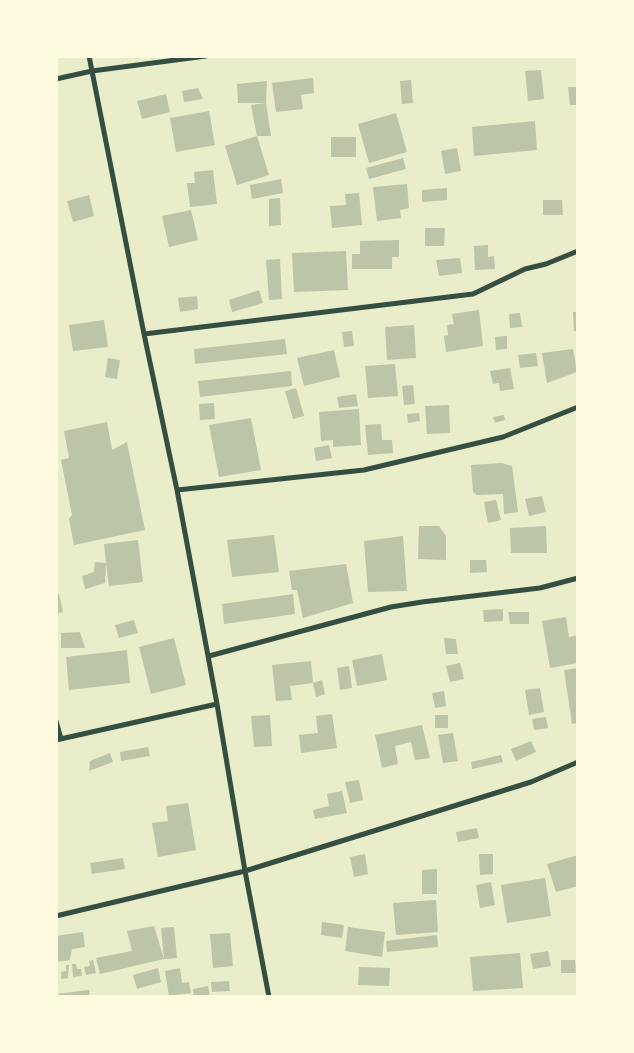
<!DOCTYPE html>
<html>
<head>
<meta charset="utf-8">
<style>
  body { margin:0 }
  #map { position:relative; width:634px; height:1053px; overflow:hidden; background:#e9edc9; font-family:Inter,sans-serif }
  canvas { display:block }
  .frame { position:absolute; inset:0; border:58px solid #fefae0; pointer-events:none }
</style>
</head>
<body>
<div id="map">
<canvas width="634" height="1053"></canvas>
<div class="frame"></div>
</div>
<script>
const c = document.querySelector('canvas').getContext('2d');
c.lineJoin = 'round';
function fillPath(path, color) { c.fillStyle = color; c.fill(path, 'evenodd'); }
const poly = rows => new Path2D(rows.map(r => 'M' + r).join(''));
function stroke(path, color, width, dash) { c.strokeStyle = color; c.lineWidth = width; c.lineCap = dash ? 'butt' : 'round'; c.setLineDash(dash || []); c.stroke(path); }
fillPath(poly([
  [541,70,544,99,528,101,525,71],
  [313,78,314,93,301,95,303,109,276,112,272,83],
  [411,80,413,103,402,104,400,81],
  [267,81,266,103,271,136,257,136,251,105,266,103,238,103,237,84],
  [568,87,578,87,578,105,570,105],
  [198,88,203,99,184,102,182,91],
  [166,94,170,112,142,119,137,101],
  [209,111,215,145,176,152,170,118],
  [396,113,407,152,369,163,358,124],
  [535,121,537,150,474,156,472,127],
  [257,136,269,175,237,185,225,146],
  [331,137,356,137,356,157,331,157],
  [457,148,461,171,445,174,441,151],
  [403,158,406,169,369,179,366,168],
  [213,170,217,204,190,207,187,183,195,183,194,172],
  [281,179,283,193,252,199,250,185],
  [407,184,409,208,400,210,401,218,377,221,373,187],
  [447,188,447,200,422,202,422,190],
  [359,193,362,225,332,228,330,206,346,205,345,194],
  [89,195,94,216,73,222,67,201],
  [280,198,281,225,269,226,269,199],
  [543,200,562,200,563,215,543,215],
  [191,210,198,240,169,247,162,216],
  [425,228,445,228,444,246,425,246],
  [399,240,399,257,392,257,392,269,352,269,352,254,360,254,360,241],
  [488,245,488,257,494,256,495,269,475,270,474,246],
  [346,251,348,290,294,292,292,253],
  [460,258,462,273,439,276,436,260],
  [280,259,282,299,269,300,266,260],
  [259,290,263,303,232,312,229,300],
  [197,296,198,309,180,312,178,298],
  [479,310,483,346,446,352,444,336,448,335,447,325,454,324,452,314],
  [573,312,578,312,578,331,574,331],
  [520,313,522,327,510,328,509,314],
  [104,320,108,347,73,351,69,325],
  [414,325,416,358,387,360,385,327],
  [352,331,354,346,344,347,342,332],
  [507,336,507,349,496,350,495,337],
  [285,339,287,354,195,364,194,349],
  [573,349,577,372,547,383,542,353],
  [334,350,340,377,304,386,297,358],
  [536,353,538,366,520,368,518,355],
  [108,358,120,360,117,379,105,377],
  [395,364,398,396,368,398,365,366],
  [510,368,514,389,500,391,499,383,493,384,490,371],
  [291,371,292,386,200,397,198,381],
  [413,385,415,404,404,405,402,386],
  [296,388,304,416,293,419,285,391],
  [356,394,358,406,339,408,337,397],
  [214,403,215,419,200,420,199,404],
  [449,405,450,433,427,434,425,406],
  [359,409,361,445,333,447,333,440,321,441,319,412],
  [419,413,420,421,408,423,407,414],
  [504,415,505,420,495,423,493,417],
  [251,418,261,470,219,477,209,425],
  [107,422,112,450,127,442,145,530,74,545,69,519,72,515,61,460,69,458,64,431],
  [381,424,382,440,392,440,393,453,368,455,365,425],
  [329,445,332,458,316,461,314,448],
  [502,463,512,466,518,512,504,514,503,494,477,495,473,492,471,465],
  [542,496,546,512,529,516,525,499],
  [496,500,501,520,488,523,484,502],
  [419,526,439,526,446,536,446,560,418,559],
  [546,526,547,553,511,553,510,528],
  [274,535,279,572,232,577,227,540],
  [403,536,407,591,368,592,364,541],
  [138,540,143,582,109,586,106,563,104,544],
  [470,560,486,560,487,572,470,573],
  [95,562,106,563,105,583,85,589,82,576,94,572],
  [346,564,353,603,303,618,297,590,292,590,289,571],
  [56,594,59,594,63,612,56,614],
  [293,594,295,614,224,624,222,604],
  [503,609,503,621,484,622,483,610],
  [508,612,529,612,529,624,510,624],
  [566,617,569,637,578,635,578,663,550,668,542,621],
  [134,620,138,633,119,638,115,625],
  [80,632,85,648,61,648,61,633],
  [174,638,186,685,151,694,139,647],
  [444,638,456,639,458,654,446,654],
  [127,650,130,683,69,690,66,657],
  [382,654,387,680,357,686,352,660],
  [311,661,313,683,290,686,292,700,276,701,272,665],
  [460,663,464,679,450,682,446,666],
  [349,666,352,688,340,690,337,668],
  [578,668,578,723,572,724,564,670],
  [322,680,325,694,316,697,313,683],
  [540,688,544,712,529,715,525,690],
  [444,691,446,706,435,708,432,693],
  [332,714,337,748,301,753,299,735,318,733,316,716],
  [270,715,272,746,254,747,251,716],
  [435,715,448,715,448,728,435,728],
  [546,717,548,728,534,730,532,719],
  [422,725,430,758,415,760,411,742,395,746,398,764,382,768,375,735],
  [453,733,458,761,443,763,438,735],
  [531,741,536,752,516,761,511,749],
  [148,747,150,756,121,761,120,752],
  [110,753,113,762,89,771,90,761],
  [501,755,503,762,472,769,471,762],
  [359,780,363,800,350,803,345,782],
  [342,791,347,813,315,819,313,810,329,806,327,794],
  [188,803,196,850,158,857,152,823,168,821,166,806],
  [477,828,479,838,458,842,456,832],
  [365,854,368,874,354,877,350,857],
  [479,854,493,854,493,874,480,875],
  [578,855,578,886,556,892,547,864],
  [123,858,125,869,92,874,90,863],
  [437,869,437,894,422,894,422,870],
  [545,878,551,916,507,923,501,885],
  [491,882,495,905,480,908,476,885],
  [436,900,438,932,396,935,393,903],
  [322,922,344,925,342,938,321,935],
  [154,926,164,959,161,928,174,927,177,958,164,959,100,974,96,958,132,951,127,931],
  [348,927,385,932,382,957,345,951],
  [83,932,85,947,72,949,70,960,56,962,56,936],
  [230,933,233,966,213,968,210,934],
  [437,935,438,947,387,952,386,941],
  [548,951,551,966,533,969,530,954],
  [520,953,523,988,473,991,470,957],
  [93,960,96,973,86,975,84,967,90,966,89,961],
  [561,960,575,960,576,973,561,973],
  [72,964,76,964,77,969,81,969,82,976,73,977],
  [66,965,69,965,68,978,61,979,61,972,66,971],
  [359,967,390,968,389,986,358,985],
  [158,968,161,982,137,989,133,975],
  [180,968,182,983,189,982,191,993,169,996,165,971],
  [229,981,230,991,212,992,211,982],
  [208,986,210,996,194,997,193,989],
  [89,990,90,997,56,997,56,994]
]), '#bcc5a7');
stroke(poly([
  [89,56,144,334,177,490,217,704,245,871,269,997],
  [56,79,92,71,206,56],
  [144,334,473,294,525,269,546,264,578,251],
  [177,490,364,470,503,437,578,407],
  [209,656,391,607,422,602,540,588,578,578],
  [56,721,61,739],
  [56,740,217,704],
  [56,916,245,871,531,782,578,762]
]), '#344e41', 5);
</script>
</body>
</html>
